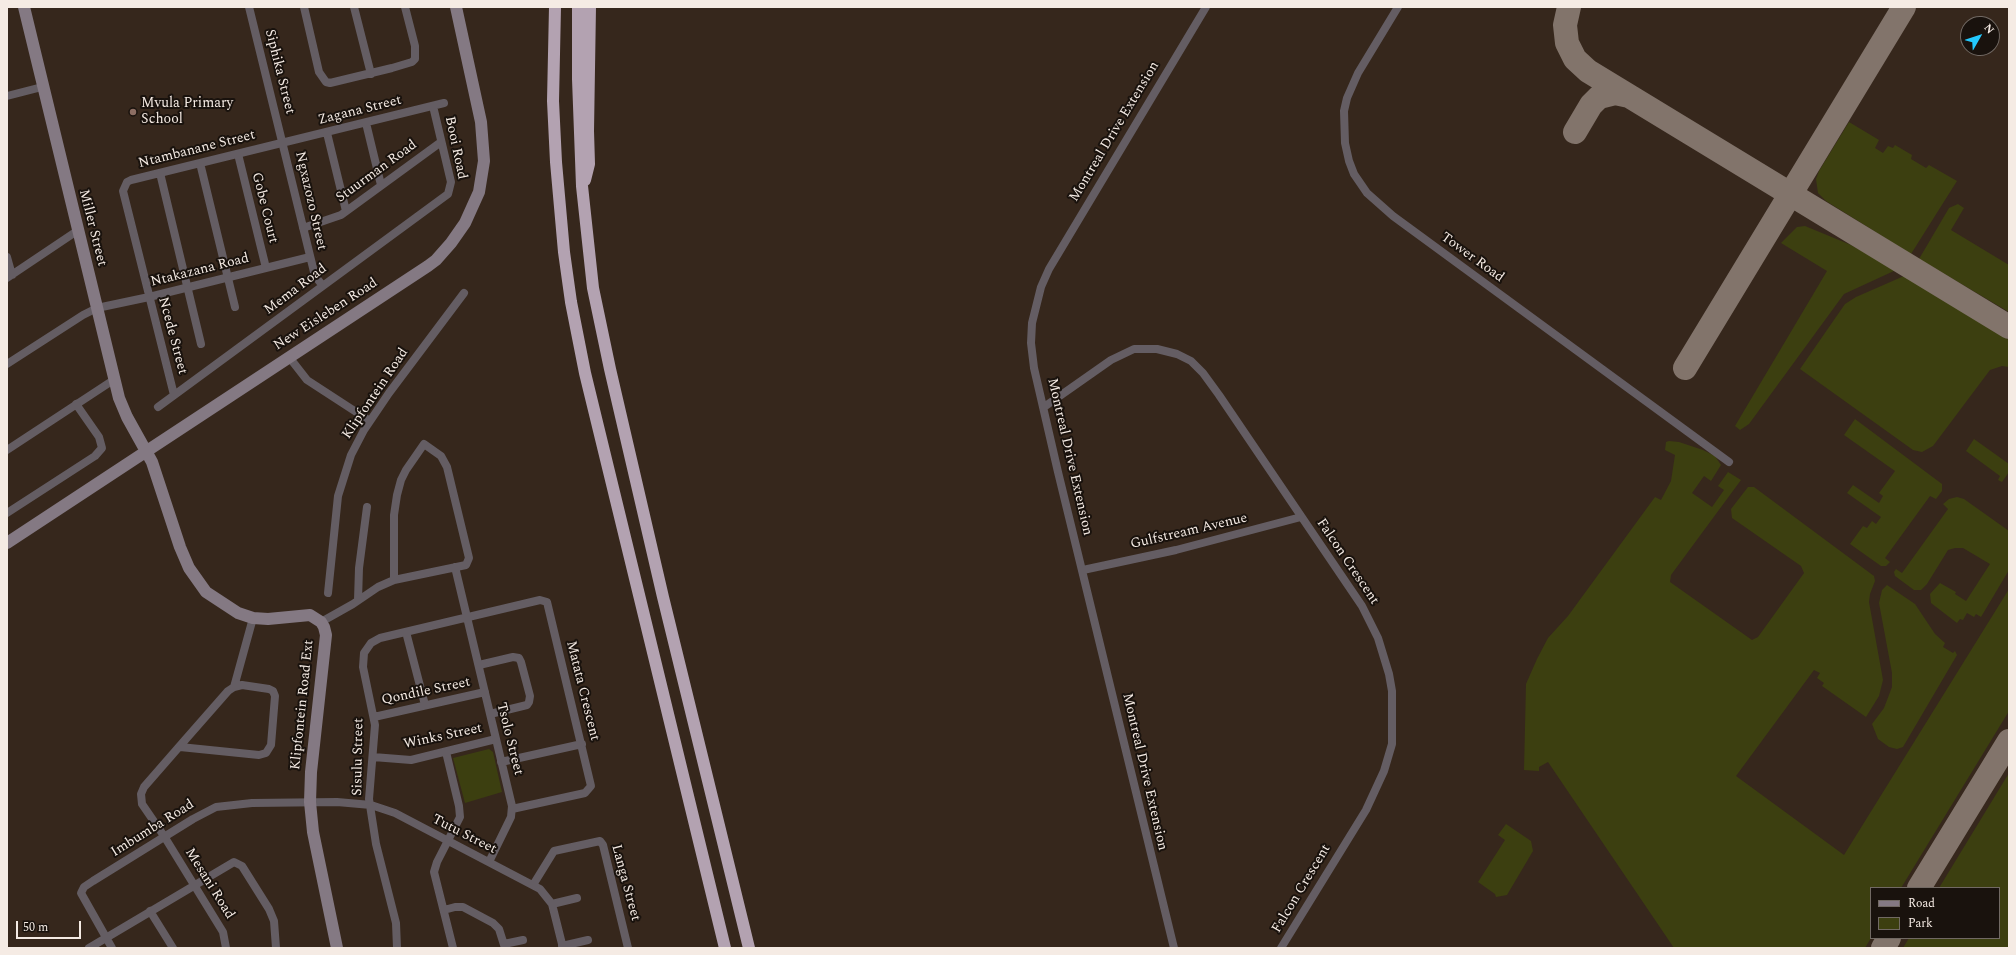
<!DOCTYPE html>
<html>
<head>
<meta charset="utf-8">
<style>
  body { margin:0 }
  #map { position:relative; width:2016px; height:955px; overflow:hidden; background:#36271c; font-family:Spectral,serif }
  canvas { display:block }
  .frame { position:absolute; inset:0; border:8px solid #f5ebe4; pointer-events:none }
  .legend { position:absolute; left:1870px; top:887px; width:130px; height:52px; box-sizing:border-box; background:#19120d; border:1px solid #716963; margin:0; padding:5px 7px; list-style:none; font-size:12px; color:#f5ebe4 }
  .legend li { display:flex; align-items:center; gap:8px; height:20px }
  .legend b { width:20px; border:1px solid #716963 }
  .north { position:absolute; left:1960px; top:16px; width:40px; height:40px; box-sizing:border-box; background:#19120d; border:1px solid #716963; border-radius:50%; rotate:51deg; font-size:11px; font-weight:700; line-height:16px; text-align:center; color:#f5ebe4 }
  .north::after { content:''; display:block; margin:auto; width:14px; height:18px; background:#23c9fe; clip-path:polygon(50% 0,100% 100%,50% 72%,0 100%) }
  .scale { position:absolute; left:16px; top:921px; width:65px; height:18px; box-sizing:border-box; border:2px solid #f5ebe4; border-top:0; padding-left:5px; font-size:12px; line-height:14px; white-space:nowrap; color:#f5ebe4; -webkit-text-stroke:3px #19120d; paint-order:stroke }
</style>
</head>
<body>
<div id="map">
<canvas width="2016" height="955"></canvas>
<div class="frame"></div>
<ul class="legend">
<li><b style="height:5px;background:#847983"></b>Road</li>
<li><b style="height:11px;background:#3c3f10"></b>Park</li>
</ul>
<div class="north">N</div>
<div class="scale">50 m</div>
</div>
<script>
const c = document.querySelector('canvas').getContext('2d');
c.lineJoin = 'round';
function fillPath(path, color) { c.fillStyle = color; c.fill(path, 'evenodd'); }
const poly = rows => new Path2D(rows.map(r => 'M' + r).join(''));
function stroke(path, color, width, dash) { c.strokeStyle = color; c.lineWidth = width; c.lineCap = dash ? 'butt' : 'round'; c.setLineDash(dash || []); c.stroke(path); }
function drawText(font, color, halo, rows, align = 'center') {
  c.font = font + ' Spectral,serif'; c.lineWidth = 4; c.setLineDash([]); c.textBaseline = 'middle'; c.strokeStyle = halo; c.fillStyle = color; for (const [text, x, y, turn = 0] of rows) {
    c.save(); c.translate(x, y); c.rotate((+turn || 0) * Math.PI / 180); c.textAlign = isNaN(turn) ? turn : align; if (halo) c.strokeText(text, 0, 0); c.fillText(text, 0, 0); c.restore();
  }
}
fillPath(poly([
  [1849,122,1879,140,1875,148,1883,153,1888,146,1893,148,1895,145,1912,155,1911,159,1926,168,1929,165,1957,181,1911,254,1826,201,1818,193,1816,179,1819,171],
  [1958,204,1964,208,1951,230,2009,265,2009,312,1919,259,1949,208],
  [1805,226,1851,245,1896,270,1844,294,1749,424,1740,430,1735,426,1827,271,1781,243,1797,227],
  [1904,276,2009,340,2009,367,2002,366,1990,370,1933,446,1922,452,1913,450,1800,369,1845,304,1856,297],
  [1855,419,1942,484,1942,491,1936,499,1930,496,1885,558,1890,562,1886,566,1881,566,1850,544,1863,526,1867,528,1872,521,1876,524,1881,517,1847,493,1853,485,1879,503,1883,496,1879,493,1895,471,1844,435],
  [1974,439,2009,464,2009,472,2002,482,1998,480,2000,476,1966,451],
  [1669,441,1679,442,1703,450,1715,456,1721,465,1711,481,1704,476,1692,493,1712,507,1724,490,1718,486,1728,472,1741,480,1671,575,1670,582,1752,640,1758,637,1804,573,1801,566,1732,518,1731,509,1748,487,1754,487,1874,576,1875,581,1870,594,1869,602,1883,680,1879,696,1866,717,1822,686,1824,683,1817,678,1820,673,1814,670,1736,776,1844,855,2009,589,2009,711,1901,888,1871,888,1871,938,1865,948,1674,948,1548,762,1539,767,1539,771,1524,770,1526,684,1537,659,1548,638,1568,616,1655,497,1661,500,1671,481,1675,455,1665,450,1666,442],
  [1957,497,1964,499,2009,531,2009,570,1981,617,1976,614,1974,617,1967,613,1963,620,1960,619,1957,623,1931,603,1930,594,1940,583,1956,592,1955,594,1966,601,1990,564,1963,548,1955,548,1948,550,1927,584,1921,590,1914,590,1895,576,1894,572,1896,569,1902,573,1948,509,1943,504,1949,499],
  [1887,585,1915,604,1935,634,1945,643,1943,647,1953,653,1955,651,1957,655,1903,747,1897,749,1889,747,1878,739,1872,724,1884,708,1892,687,1892,673,1879,603,1882,590],
  [489,749,493,752,502,792,465,803,453,758],
  [2009,773,2009,948,1903,948,1909,938,1999,938,1999,888,1939,888],
  [1506,824,1531,841,1533,851,1507,895,1496,897,1495,894,1478,882,1505,840,1498,835]
]), '#3c3f10');
stroke(poly([
  [1569,7,1565,25,1567,43,1575,59,1588,71,2009,327],
  [1575,132,1591,105,1599,97,1615,93,1629,96],
  [1685,368,1904,7],
  [1919,888,2009,741],
  [1883,948,1889,938]
]), '#82746b', 24);
stroke(poly([
  [249,7,315,276,323,286],
  [304,7,319,72,326,82,330,83,392,68,412,62,415,59,415,46,405,7],
  [354,7,371,74],
  [1398,7,1358,73,1347,98,1344,111,1345,143,1349,161,1354,174,1367,193,1393,216,1729,462],
  [7,96,42,87],
  [366,123,381,185],
  [327,133,346,211],
  [238,154,266,268],
  [200,163,235,307],
  [160,173,201,344],
  [303,228,341,215,441,142],
  [7,257,12,275],
  [7,278,77,231],
  [289,357,307,380,370,421],
  [7,364,83,315,97,308,149,297,310,257],
  [174,395,123,191,127,182,131,180,444,103],
  [158,407,448,194,451,182,433,106],
  [1044,407,1111,360,1134,349,1157,349,1177,354,1191,361,1203,373,1219,395,1362,606,1378,638,1389,674,1392,691,1392,744,1384,771,1366,810,1281,948],
  [7,450,115,379],
  [7,513,95,456,102,448,99,437,76,404],
  [455,567,512,806,511,817,489,862],
  [1083,570,1176,550,1301,517],
  [328,593,338,496,351,455,364,430,389,393,464,293],
  [358,600,359,568,367,507],
  [321,622,353,604,378,587,394,580,394,515,397,495,401,480,406,470,424,444,441,456,447,467,469,558,466,565,394,580],
  [406,632,425,705],
  [479,665,513,657,519,658,521,662,530,696,529,702,527,705,490,714],
  [234,687,253,618],
  [374,717,485,692],
  [180,747,259,755,266,753,271,745,275,696,273,691,269,689,242,685,234,687,228,691,185,740,144,787,141,794,142,804,164,836,223,932,226,948],
  [446,752,459,806,460,817,437,862,434,872,453,948],
  [373,757,411,760,496,739],
  [501,762,582,744],
  [533,885,554,851,600,841,603,845,628,948],
  [552,904,577,898],
  [444,910,455,907,463,907,493,923,499,929,505,948],
  [150,911,173,948],
  [504,944,523,940],
  [562,946,588,940],
  [89,948,234,862,242,866,269,909,274,921,276,948],
  [112,948,81,893,84,887,93,881,193,819,216,807,252,803,337,802,371,805,395,813,540,889,552,904,563,948],
  [397,948,396,923,376,844,369,799,375,725,363,667,364,653,371,643,380,638,540,600,547,602,591,786,585,793,512,809],
  [1174,948,1058,472,1034,368,1031,343,1032,323,1041,287,1049,269,1206,7]
]), '#645d63', 8);
stroke(poly([
  [24,7,119,398,127,417,152,462,180,547,189,568,206,592,238,613,253,618,268,619,310,615,321,622,324,627,326,635,311,772,310,802,313,832,337,948],
  [7,543,428,266,436,260,451,243,465,223,474,203,479,192,484,161,481,122,456,7]
]), '#847983', 12);
stroke(poly([
  [555,7,553,101,556,162,564,252,571,302,585,373,725,948],
  [578,7,578,79,582,186,593,288,610,369,663,597,749,948],
  [585,180,589,164,588,131,590,7]
]), '#b3a2b1', 12);
for (const [x, y, r, color] of [
  [133,112,4,"#8d6e63"]
]) { const dot = new Path2D(); dot.arc(x, y, r, 0, 2 * Math.PI); c.fillStyle = color; c.fill(dot); stroke(dot, '#19120d', 1.5); }
drawText('14px', '#f5ebe4', '#19120d', [
  ["Siphika Street",279,72,76],
  ["Zagana Street",360,111,-14],
  ["Montreal Drive Extension",1115,132,-59],
  ["Booi Road",455,148,78],
  ["Ntambanane Street",197,150,-14],
  ["Stuurman Road",377,172,-36],
  ["Ngxazozo Street",310,201,77],
  ["Gobe Court",264,208,76],
  ["Miller Street",92,228,76],
  ["Tower Road",1472,258,36],
  ["Ntakazana Road",200,271,-14],
  ["Mema Road",296,290,-37],
  ["New Eisleben Road",326,315,-33],
  ["Ncede Street",172,336,75],
  ["Klipfontein Road",376,394,-56],
  ["Montreal Drive Extension",1069,457,77],
  ["Gulfstream Avenue",1189,532,-13],
  ["Falcon Crescent",1347,562,56],
  ["Matata Crescent",582,691,76],
  ["Qondile Street",426,692,-12],
  ["Klipfontein Road Ext",303,705,-84],
  ["Winks Street",443,737,-12],
  ["Tsolo Street",509,739,76],
  ["Sisulu Street",359,757,-89],
  ["Montreal Drive Extension",1144,772,77],
  ["Imbumba Road",153,829,-32],
  ["Tutu Street",464,835,27],
  ["Langa Street",625,883,75],
  ["Mesani Road",209,884,58],
  ["Falcon Crescent",1302,889,-59]
]);
drawText('14px', '#f5ebe4', '#19120d', [
  ["Mvula Primary",141,104],
  ["School",141,120]
], 'left');
</script>
</body>
</html>
